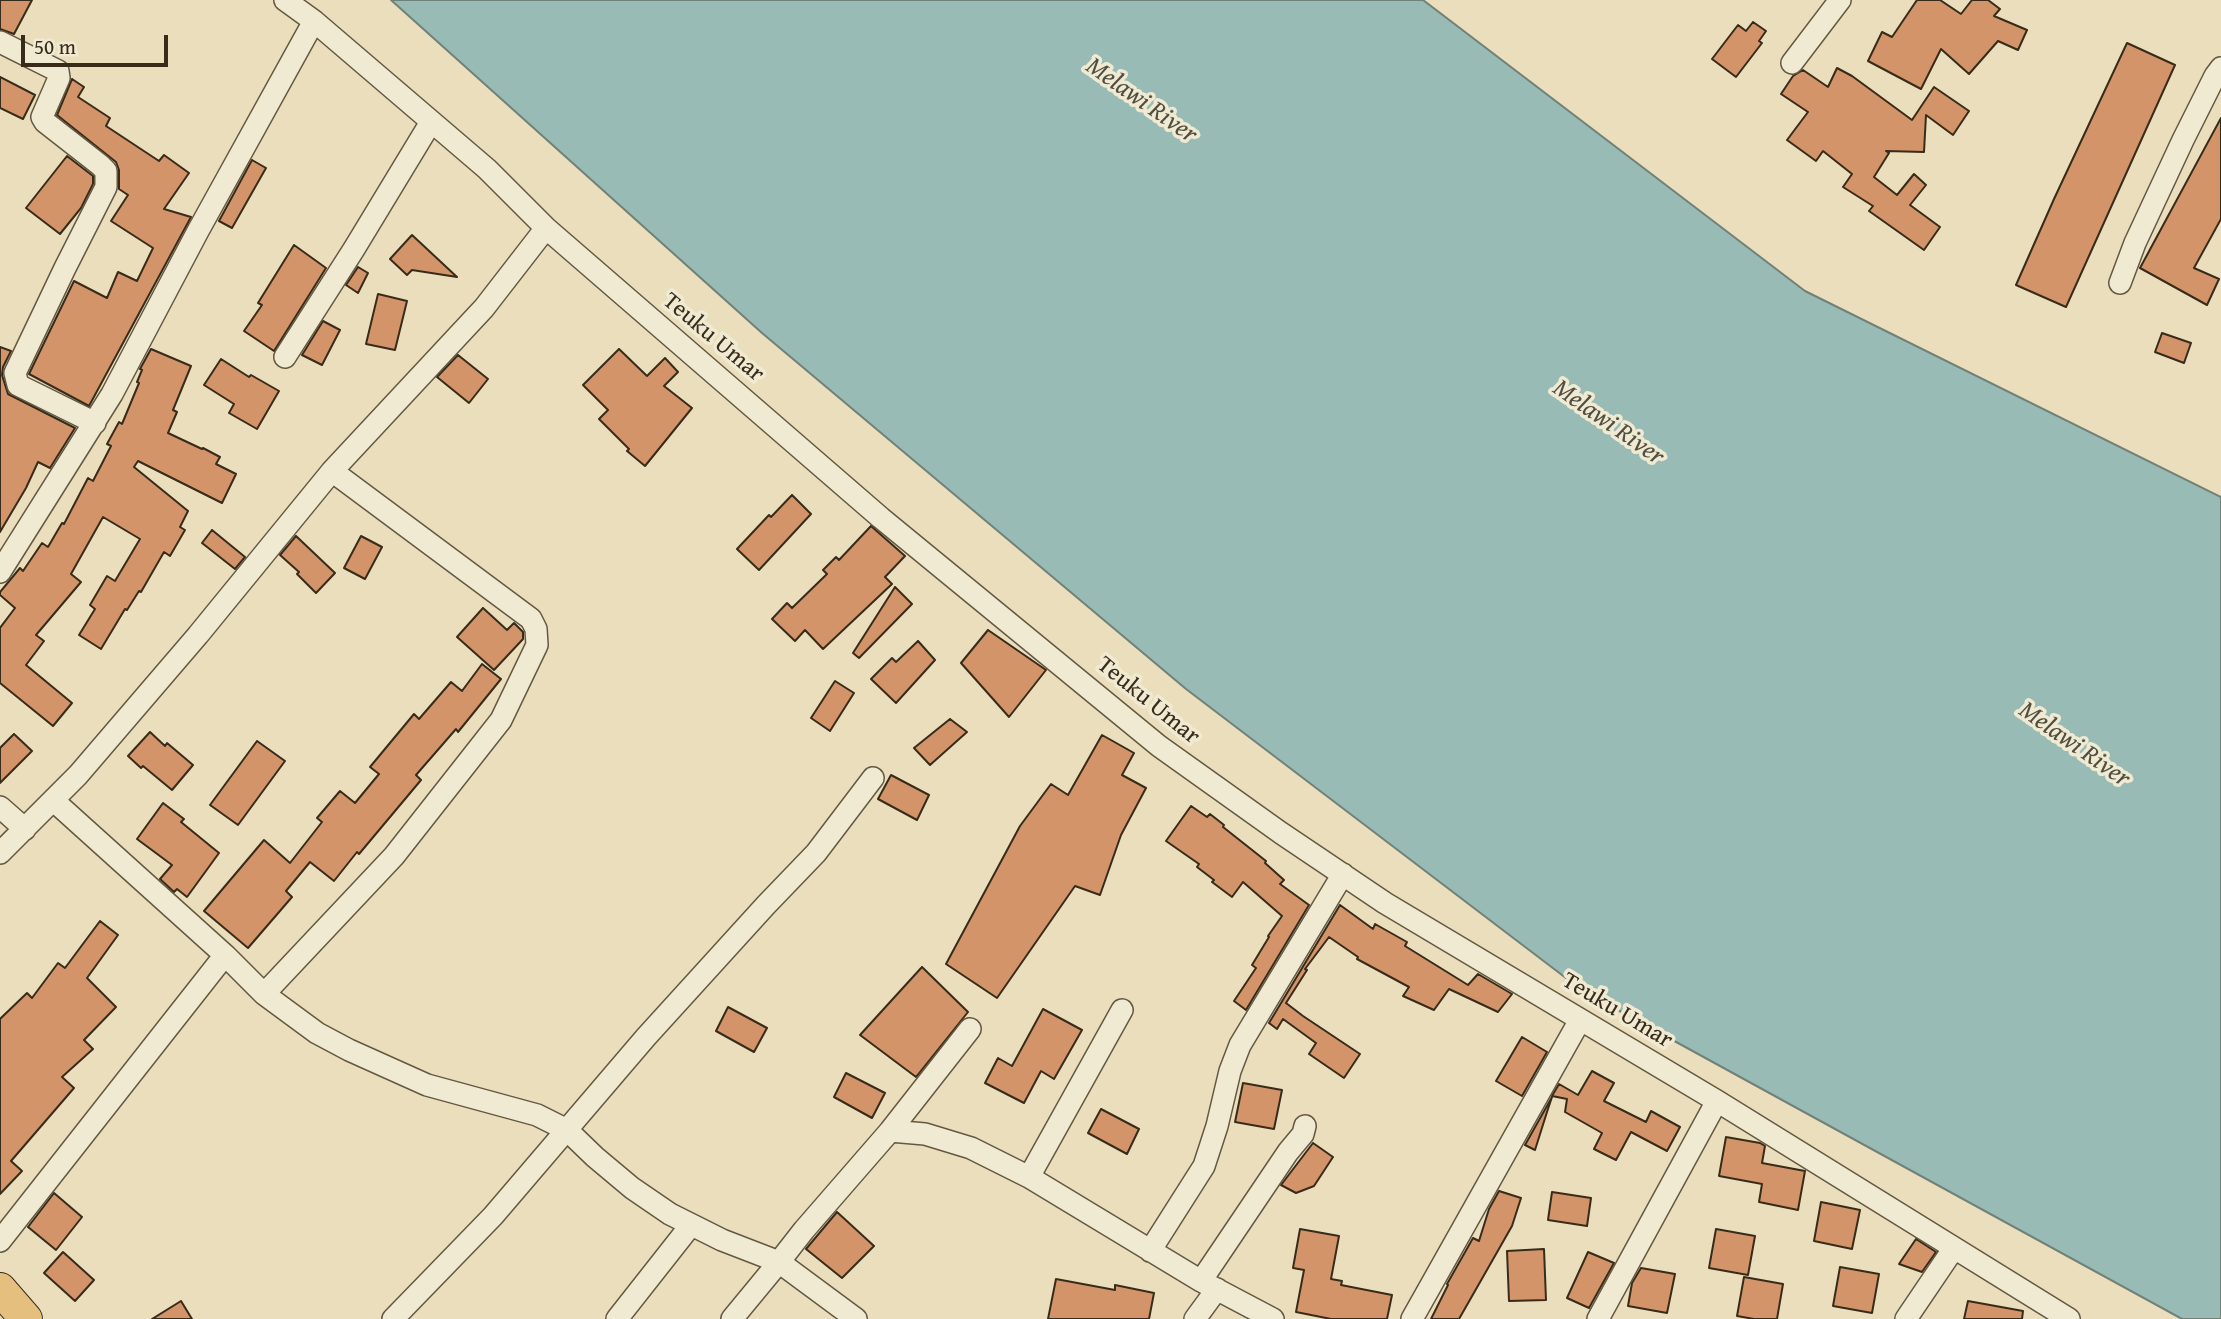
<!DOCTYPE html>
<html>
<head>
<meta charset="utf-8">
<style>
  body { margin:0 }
  #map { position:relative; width:2221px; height:1319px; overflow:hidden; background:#eadebc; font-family:"Gentium Book Plus",serif }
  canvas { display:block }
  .scale { position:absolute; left:21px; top:35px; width:147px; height:32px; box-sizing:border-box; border:4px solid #382b1a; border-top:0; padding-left:9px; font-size:21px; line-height:24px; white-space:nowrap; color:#382b1a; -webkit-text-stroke:5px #f1ead3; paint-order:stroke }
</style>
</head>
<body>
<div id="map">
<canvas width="2221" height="1319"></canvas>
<div class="scale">50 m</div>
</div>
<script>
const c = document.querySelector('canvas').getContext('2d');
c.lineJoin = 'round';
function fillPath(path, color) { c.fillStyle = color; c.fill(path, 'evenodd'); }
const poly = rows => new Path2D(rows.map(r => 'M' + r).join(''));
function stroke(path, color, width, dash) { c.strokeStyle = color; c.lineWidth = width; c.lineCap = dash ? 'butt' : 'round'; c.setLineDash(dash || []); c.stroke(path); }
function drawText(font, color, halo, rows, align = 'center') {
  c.font = font + ' "Gentium Book Plus",serif'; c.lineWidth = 7; c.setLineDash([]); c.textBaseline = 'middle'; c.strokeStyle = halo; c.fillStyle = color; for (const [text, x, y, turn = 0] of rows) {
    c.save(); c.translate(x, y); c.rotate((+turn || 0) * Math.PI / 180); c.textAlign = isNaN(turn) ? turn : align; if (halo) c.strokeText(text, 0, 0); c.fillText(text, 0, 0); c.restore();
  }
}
const water = poly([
  [391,0,1423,0,1805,291,2221,497,2221,1319,2182,1319,1583,991,1186,689,762,333,391,0]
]);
fillPath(water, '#98bbb6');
stroke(water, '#728178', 2);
const building = poly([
  [0,0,32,0,14,34,0,29,0,0],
  [1917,0,1940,0,1961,14,1972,0,1988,0,2000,9,1994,16,2027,30,2018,50,1998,41,1969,74,1941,49,1921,89,1868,61,1882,32,1892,37,1917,0],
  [1753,22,1766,31,1759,41,1762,43,1736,77,1712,59,1738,25,1746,31,1753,22],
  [2127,43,2175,65,2066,307,2016,285,2054,199,2127,43],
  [1837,68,1852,76,1912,120,1934,87,1969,111,1953,135,1926,115,1924,152,1886,151,1889,153,1874,177,1897,195,1914,174,1926,185,1910,205,1940,227,1924,250,1869,211,1873,206,1843,187,1852,174,1823,151,1816,161,1787,140,1808,112,1781,94,1793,76,1803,70,1828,87,1837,68],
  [0,77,35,95,23,119,0,108,0,77],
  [72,79,84,87,78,97,110,118,106,126,159,161,164,155,189,173,164,209,191,217,89,406,29,374,74,281,107,298,118,272,137,281,153,248,111,221,128,195,119,189,119,170,116,162,57,115,72,79],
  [2221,118,2221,219,2194,268,2219,279,2207,305,2140,268,2221,118],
  [67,156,93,176,93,184,81,208,60,234,26,208,67,156],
  [252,160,266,168,232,228,219,221,252,160],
  [412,235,457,277,412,270,407,275,390,259,412,235],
  [294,245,326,268,274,351,244,331,262,305,258,303,294,245],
  [358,267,368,273,358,293,346,285,358,267],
  [378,294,407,301,395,350,366,344,378,294],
  [323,321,340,330,322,365,302,355,323,321],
  [2162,333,2191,343,2184,363,2155,352,2162,333],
  [0,347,11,351,3,367,2,375,8,394,75,428,50,468,38,462,26,488,0,532,0,347],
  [151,349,191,366,173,410,177,412,168,433,202,449,203,448,220,457,216,464,236,474,222,503,138,461,134,467,188,511,180,527,185,530,170,556,164,552,141,592,139,591,127,610,125,609,101,649,79,635,95,609,90,605,107,576,115,581,140,539,103,517,71,574,81,582,36,635,44,641,26,665,72,703,53,726,0,683,0,628,15,608,0,595,0,592,20,568,23,571,42,543,48,547,62,523,64,524,88,478,93,481,111,446,107,444,119,422,122,424,139,383,137,382,142,370,140,369,151,349],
  [619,349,647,376,665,358,678,372,664,386,692,408,645,466,627,451,629,449,599,419,608,410,583,385,619,349],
  [458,355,488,379,469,403,437,377,458,355],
  [221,359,249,377,251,375,279,391,257,429,229,413,234,404,204,385,221,359],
  [792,495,811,514,759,570,737,549,769,515,771,517,792,495],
  [871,526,905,556,885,577,892,584,823,649,805,630,795,641,772,619,787,603,792,608,827,574,823,570,836,557,839,560,871,526],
  [212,530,245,557,235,569,202,543,212,530],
  [296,536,335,573,316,593,297,574,299,572,280,555,296,536],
  [361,536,382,547,365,579,344,568,361,536],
  [895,587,912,604,859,658,853,653,895,587],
  [483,608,507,630,514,623,523,632,523,639,494,670,457,637,483,608],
  [988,630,1046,670,1009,717,961,663,988,630],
  [918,641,935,660,896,703,871,679,892,658,896,662,918,641],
  [482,664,501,679,458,732,456,729,416,775,421,780,359,854,357,852,334,881,310,862,286,891,292,897,248,948,204,911,264,840,290,863,322,822,317,818,340,791,355,803,379,774,370,767,414,714,419,719,451,682,462,691,482,664],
  [835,681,854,693,830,731,811,718,835,681],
  [950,719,967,732,930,765,914,748,950,719],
  [150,732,165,746,167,743,193,765,172,790,143,766,141,768,128,756,150,732],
  [14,734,32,751,0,783,0,748,14,734],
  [1102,735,1134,753,1122,775,1146,788,1121,835,1100,895,1075,886,997,998,946,964,1020,826,1051,784,1068,795,1102,735],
  [257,741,285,761,238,825,210,805,257,741],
  [891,775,929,795,917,820,878,799,891,775],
  [163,803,184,819,181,822,219,853,187,897,177,889,174,892,160,879,172,865,137,839,163,803],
  [1191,806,1207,817,1210,814,1224,825,1223,827,1266,861,1265,863,1284,880,1280,884,1309,905,1246,1010,1234,1001,1256,968,1252,965,1269,937,1268,936,1282,916,1243,882,1232,897,1212,882,1214,880,1197,867,1199,864,1166,841,1191,806],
  [1340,905,1373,929,1375,924,1407,942,1405,946,1468,985,1478,974,1512,994,1498,1012,1449,989,1434,1010,1403,996,1409,987,1357,959,1358,957,1329,937,1305,969,1307,970,1286,1003,1303,1016,1360,1054,1344,1078,1309,1054,1316,1043,1283,1019,1277,1029,1269,1023,1340,905],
  [100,921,118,935,87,978,116,1007,84,1040,93,1049,62,1077,74,1088,11,1161,22,1171,0,1194,0,1019,27,993,32,998,58,963,65,968,100,921],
  [922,967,968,1012,916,1077,860,1035,922,967],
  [728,1007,767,1028,754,1052,716,1031,728,1007],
  [1043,1009,1082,1030,1054,1079,1041,1071,1024,1103,985,1083,998,1058,1012,1066,1043,1009],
  [1522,1037,1547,1052,1522,1096,1496,1081,1522,1037],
  [1592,1071,1614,1083,1604,1101,1646,1122,1651,1111,1680,1127,1667,1151,1631,1132,1616,1160,1594,1149,1602,1133,1565,1112,1567,1099,1552,1096,1559,1084,1578,1095,1592,1071],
  [846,1073,885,1093,872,1118,834,1097,846,1073],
  [1243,1083,1282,1090,1274,1129,1235,1122,1243,1083],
  [1552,1097,1547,1112,1535,1150,1525,1145,1552,1097],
  [1101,1109,1139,1129,1127,1154,1088,1133,1101,1109],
  [1726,1137,1760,1143,1765,1146,1762,1163,1805,1171,1798,1210,1759,1202,1762,1184,1719,1176,1726,1137],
  [1313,1143,1333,1157,1314,1186,1296,1193,1281,1185,1313,1143],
  [1499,1191,1521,1198,1512,1226,1459,1319,1431,1319,1448,1285,1447,1284,1473,1238,1479,1241,1489,1209,1499,1191],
  [1552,1192,1591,1198,1587,1226,1548,1220,1552,1192],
  [54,1193,82,1217,56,1250,28,1227,54,1193],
  [1821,1202,1860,1210,1852,1249,1814,1241,1821,1202],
  [837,1212,874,1246,842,1278,806,1249,837,1212],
  [1300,1229,1339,1236,1331,1279,1342,1281,1341,1285,1392,1295,1387,1319,1331,1319,1296,1312,1304,1270,1293,1268,1300,1229],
  [1716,1229,1755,1236,1748,1275,1709,1268,1716,1229],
  [1916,1239,1936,1252,1922,1272,1899,1264,1916,1239],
  [1544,1249,1546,1300,1509,1301,1507,1251,1544,1249],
  [63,1252,94,1280,75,1301,44,1273,63,1252],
  [1588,1252,1614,1263,1589,1308,1567,1298,1588,1252],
  [1840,1267,1879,1274,1872,1313,1833,1306,1840,1267],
  [1641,1268,1675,1274,1667,1313,1628,1306,1632,1283,1641,1268],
  [1744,1277,1783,1284,1777,1319,1754,1319,1737,1316,1744,1277],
  [1056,1279,1115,1290,1115,1285,1154,1293,1149,1319,1048,1319,1056,1279],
  [181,1301,192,1319,152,1319,181,1301],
  [1968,1301,2023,1311,2022,1319,1964,1319,1968,1301]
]);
fillPath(building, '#d3946a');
stroke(building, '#382b1a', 2);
const minor = poly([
  [285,0,314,21,487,169,546,228,881,518,1159,746,1281,833,1385,903,1717,1101,2069,1319],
  [0,42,58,71,59,78,42,117,45,122,100,165,106,171,106,187,65,268,15,373,18,385,95,423],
  [1792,63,1840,0],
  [2120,283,2135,243,2183,140,2215,76,2221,68],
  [285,357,354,249,431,122],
  [0,572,112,394,198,231,314,21],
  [54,801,226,956,264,994,317,1033,349,1050,427,1085,537,1115,567,1130,595,1157,632,1188,670,1214,722,1240,779,1262,804,1230,890,1131,970,1029],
  [0,807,25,829],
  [0,853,78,775,198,635,332,471,484,308,546,228],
  [264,994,394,856,501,720,537,645,536,629,531,619,332,471],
  [1122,1010,1029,1177,1201,1281,1273,1319],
  [890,1131,925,1134,971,1148,1029,1177],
  [0,1241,225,955],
  [1150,1251,1204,1166,1217,1126,1230,1071,1240,1045,1343,874],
  [1201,1281,1288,1152,1303,1134,1305,1126],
  [393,1319,493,1216,646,1037,766,905,816,853,873,778],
  [617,1319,691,1225],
  [732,1319,779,1262,856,1319],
  [1195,1319,1217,1289],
  [1412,1319,1580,1020],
  [1598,1319,1717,1101],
  [1906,1319,1954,1248]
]);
const highway = poly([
  [0,1289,26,1319]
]);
stroke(minor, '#645842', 24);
stroke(highway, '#382b1a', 34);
stroke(minor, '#f1ead3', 21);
stroke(highway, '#e5bf7e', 32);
drawText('24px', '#382b1a', '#f1ead3', [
  ["Teuku Umar",713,338,40],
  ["Teuku Umar",1148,701,39],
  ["Teuku Umar",1617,1011,31]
]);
drawText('italic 26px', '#504f41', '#f1ead3', [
  ["Melawi River",1141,101,35],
  ["Melawi River",1608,423,35],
  ["Melawi River",2074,745,35]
]);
</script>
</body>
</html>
